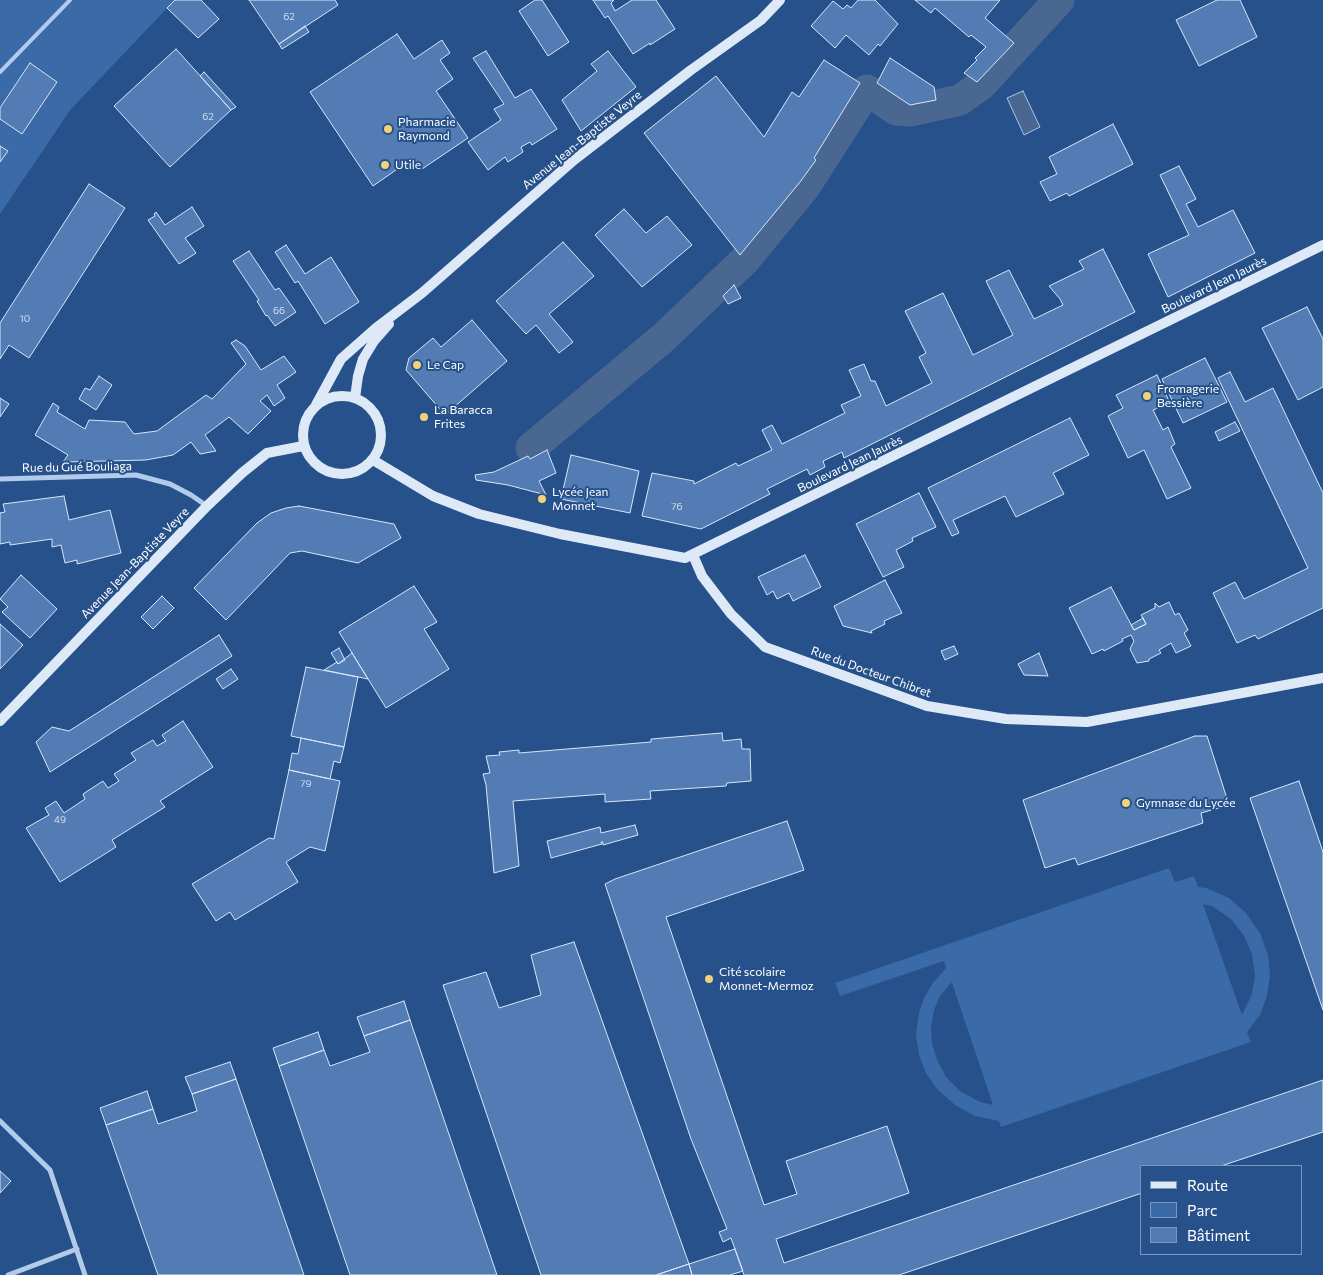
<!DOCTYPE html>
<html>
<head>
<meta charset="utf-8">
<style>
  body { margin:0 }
  #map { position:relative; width:1323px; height:1275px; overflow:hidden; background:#26518a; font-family:Commissioner,sans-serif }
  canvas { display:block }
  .legend { position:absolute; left:1140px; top:1165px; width:162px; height:90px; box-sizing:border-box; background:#26518a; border:1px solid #7d97b9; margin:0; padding:6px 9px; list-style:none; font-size:15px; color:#fff }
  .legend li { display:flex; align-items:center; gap:10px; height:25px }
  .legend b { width:25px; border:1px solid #7d97b9 }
</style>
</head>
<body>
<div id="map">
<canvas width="1323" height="1275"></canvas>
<ul class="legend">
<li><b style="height:6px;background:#dee9f8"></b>Route</li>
<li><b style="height:14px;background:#3a6aa7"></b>Parc</li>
<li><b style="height:14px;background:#527cb3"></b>Bâtiment</li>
</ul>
</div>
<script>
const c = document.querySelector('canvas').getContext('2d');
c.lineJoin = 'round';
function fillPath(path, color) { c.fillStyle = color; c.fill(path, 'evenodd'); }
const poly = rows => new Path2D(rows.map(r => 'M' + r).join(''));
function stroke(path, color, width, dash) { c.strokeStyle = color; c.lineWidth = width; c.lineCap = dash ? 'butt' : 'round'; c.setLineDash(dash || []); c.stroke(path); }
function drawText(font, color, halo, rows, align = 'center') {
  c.font = font + ' Commissioner,sans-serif'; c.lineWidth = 4; c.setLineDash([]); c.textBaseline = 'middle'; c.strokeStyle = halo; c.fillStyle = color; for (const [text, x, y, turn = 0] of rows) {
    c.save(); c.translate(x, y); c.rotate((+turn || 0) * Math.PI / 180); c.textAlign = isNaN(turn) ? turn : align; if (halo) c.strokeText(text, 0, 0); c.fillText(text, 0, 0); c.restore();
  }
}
fillPath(poly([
  [0,0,175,0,71,109,0,214],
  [1169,868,1175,882,1194,876,1198,887,1206,888,1229,898,1245,912,1260,933,1268,955,1270,975,1267,996,1260,1015,1247,1032,1251,1042,1001,1127,999,1121,975,1116,955,1105,937,1089,926,1073,919,1055,916,1035,919,1012,924,998,932,984,946,968,944,961,840,996,835,983],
  [1203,904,1212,906,1231,919,1244,936,1252,954,1255,976,1252,994,1242,1015],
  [951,983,952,983,993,1105,980,1102,960,1091,946,1077,937,1060,932,1043,931,1027,934,1010,940,996]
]), '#3a6aa7');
const water = poly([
  [1023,91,1040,127,1024,135,1007,98,1023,91]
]);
fillPath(water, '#496790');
stroke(water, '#a8c6ea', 1);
stroke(poly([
  [531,448,663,338,745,260,805,187,867,90,896,110,910,111,960,100,981,85,1059,0]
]), '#496790', 31);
const building = poly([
  [175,0,201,0,219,19,198,38,167,8,175,0],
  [249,0,335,0,338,5,279,44,249,0],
  [535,0,542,0,569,42,548,56,519,11,535,0],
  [593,0,614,0,611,3,615,11,632,0,656,0,675,29,650,45,650,43,633,54,608,16,605,18,593,0],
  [858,0,875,0,898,24,880,46,878,44,869,55,846,35,835,48,811,26,833,1,843,9,847,5,851,8,858,0],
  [915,0,1000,0,985,18,1014,43,977,82,964,73,977,60,975,58,986,47,971,35,969,37,935,8,931,13,915,0],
  [1217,0,1240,0,1257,37,1199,66,1176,20,1217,0],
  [305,26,309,32,282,49,279,44,305,26],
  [397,34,414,59,442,40,450,53,440,60,453,79,436,91,468,138,422,169,413,158,373,186,310,92,397,34],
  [176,49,231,110,170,167,114,106,176,49],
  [486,51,515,98,531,89,557,129,532,145,530,142,521,147,523,152,508,162,505,157,488,170,468,142,501,120,494,109,504,104,473,58,486,51],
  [608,51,636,87,581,131,562,100,597,71,591,64,608,51],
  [890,58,934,87,936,100,910,105,877,83,890,58],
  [824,60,860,83,814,158,816,160,800,182,740,255,644,133,716,76,764,137,792,92,799,97,824,60],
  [30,63,57,82,22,134,0,119,0,108,30,63],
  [204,72,236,107,231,110,200,76,204,72],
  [1113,124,1133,164,1069,196,1067,193,1050,201,1040,182,1057,174,1049,157,1113,124],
  [0,146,8,151,0,162,0,146],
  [1179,166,1196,199,1186,204,1198,227,1233,210,1255,253,1168,297,1148,254,1189,235,1160,175,1179,166],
  [89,184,125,208,29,358,9,345,0,359,0,323,89,184],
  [192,207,204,226,185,238,196,253,179,264,148,220,155,216,154,214,156,212,165,225,192,207],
  [624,209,646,233,667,216,692,245,642,287,595,235,624,209],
  [563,242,594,276,549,314,573,342,559,353,536,325,526,334,496,301,563,242],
  [286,245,305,274,331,257,359,302,325,324,298,281,295,283,275,252,286,245],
  [1103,249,1135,312,844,458,842,452,823,461,825,467,810,475,807,469,767,489,770,494,701,529,642,516,652,473,694,481,694,484,736,463,738,466,772,450,762,430,772,425,782,444,845,413,841,405,861,396,849,370,864,364,871,381,875,381,886,406,932,383,919,357,926,353,905,311,943,293,973,355,1013,335,986,281,1009,270,1034,319,1063,305,1060,299,1049,286,1084,269,1079,261,1103,249],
  [249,251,275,290,279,288,296,312,275,326,267,315,266,316,257,301,259,300,233,261,249,251],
  [734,285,741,298,728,304,723,296,734,285],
  [1307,307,1323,339,1323,387,1298,400,1262,328,1307,307],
  [472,320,507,361,445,415,406,370,409,358,433,338,441,347,472,320],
  [236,340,245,346,261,370,284,356,296,372,277,385,285,398,274,406,267,395,260,401,271,411,248,434,229,417,205,435,216,451,200,454,191,442,173,455,146,460,63,462,68,455,35,435,53,403,59,407,57,412,85,429,89,420,125,422,134,434,157,431,206,395,212,399,246,364,231,343,236,340],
  [1205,358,1227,402,1183,423,1162,379,1205,358],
  [1230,372,1245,402,1273,388,1323,493,1323,608,1258,639,1255,635,1237,643,1213,593,1235,582,1244,599,1308,568,1218,378,1230,372],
  [1157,375,1170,403,1153,410,1163,430,1168,427,1175,444,1171,447,1191,488,1167,499,1144,450,1128,458,1108,416,1123,408,1116,395,1157,375],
  [99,376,112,385,96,410,79,399,85,388,90,390,99,376],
  [0,398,9,404,0,417,0,398],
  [1070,418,1089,455,1053,473,1064,494,1016,517,1005,496,953,520,959,533,952,536,928,488,1070,418],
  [1235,422,1240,431,1219,441,1215,432,1235,422],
  [547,450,556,473,539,481,546,495,508,485,476,480,475,475,494,472,528,456,530,459,547,450],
  [571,455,639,471,630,513,561,499,571,455],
  [919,493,936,527,912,538,913,541,896,550,904,567,883,577,856,524,919,493],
  [64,496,69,520,110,510,121,553,77,564,77,560,65,563,61,545,52,547,52,539,10,545,10,542,0,544,0,513,5,512,3,504,64,496],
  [299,506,394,524,401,538,358,563,302,551,290,553,226,620,194,588,257,523,271,513,286,508,299,506],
  [805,555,821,587,793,601,789,593,777,599,773,591,767,595,758,577,805,555],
  [21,575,57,609,30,638,2,612,8,607,0,599,21,575],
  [885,580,902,613,884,621,885,624,871,631,872,633,843,626,834,606,885,580],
  [414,586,437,622,424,629,449,669,386,708,339,632,414,586],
  [1111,587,1134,630,1146,624,1141,615,1155,608,1155,603,1159,607,1169,602,1175,615,1179,613,1188,630,1184,633,1191,646,1176,653,1171,643,1159,650,1161,653,1149,659,1149,661,1137,663,1130,649,1134,641,1131,635,1122,639,1123,641,1104,651,1103,649,1092,654,1069,608,1111,587],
  [162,596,174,608,153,629,141,617,162,596],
  [1143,618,1146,624,1134,630,1131,625,1143,618],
  [0,624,23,645,0,669,0,624],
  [219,635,232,656,50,772,36,742,52,727,69,731,219,635],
  [954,646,958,654,945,660,941,651,954,646],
  [339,648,345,660,338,664,331,653,339,648],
  [352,653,368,679,324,670,337,662,338,664,352,653],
  [1039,653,1048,676,1024,675,1018,664,1039,653],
  [306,667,358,677,344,747,291,736,306,667],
  [231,669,238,679,223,689,216,679,231,669],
  [183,721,213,767,160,801,165,807,112,840,116,847,60,882,26,828,49,815,45,808,56,801,64,813,85,799,83,794,103,781,108,788,119,781,114,774,136,760,131,753,153,740,157,746,166,741,162,735,183,721],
  [722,733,723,741,741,739,742,749,750,749,751,781,727,783,726,786,650,791,651,799,605,802,605,794,513,801,519,866,494,873,486,785,483,774,490,773,486,756,500,755,499,752,519,750,519,753,651,742,651,739,722,733],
  [1195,736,1207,736,1229,805,1201,813,1203,823,1078,865,1075,858,1045,868,1023,800,1195,736],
  [301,738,344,747,340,763,334,761,330,779,289,770,292,753,298,754,301,738],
  [289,770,340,781,325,851,310,847,286,862,298,882,235,920,230,912,216,921,192,884,269,838,274,839,289,770],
  [1299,781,1323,852,1323,1010,1250,798,1299,781],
  [787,821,804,870,666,917,764,1205,797,1194,786,1161,887,1126,909,1193,776,1239,784,1263,1323,1080,1323,1132,1221,1166,1142,1166,1142,1193,899,1275,744,1275,731,1238,723,1242,719,1232,727,1229,691,1139,605,884,615,879,787,821],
  [635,825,638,835,603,845,603,842,601,842,602,844,551,858,547,841,600,827,601,833,635,825],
  [574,942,689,1264,656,1275,541,1275,443,985,486,972,499,1008,541,995,531,955,574,942],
  [404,1001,410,1020,364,1036,357,1017,404,1001],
  [410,1020,497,1275,350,1275,279,1066,324,1050,330,1066,370,1052,364,1036,410,1020],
  [318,1032,324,1050,279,1066,273,1048,318,1032],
  [230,1062,236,1079,192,1094,185,1077,230,1062],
  [236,1079,304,1275,158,1275,106,1125,153,1109,158,1124,197,1111,192,1094,236,1079],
  [147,1091,153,1109,106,1125,100,1108,147,1091],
  [0,1171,11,1181,0,1193,0,1171],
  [735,1249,743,1271,730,1275,692,1275,689,1264,735,1249],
  [689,1264,692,1275,656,1275,689,1264]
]);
fillPath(building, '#527cb3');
stroke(building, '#d8e6f7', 1);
stroke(poly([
  [0,72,70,0]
]), '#b3cbea', 4);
stroke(poly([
  [0,479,136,475,170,484,191,495,207,506],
  [0,1121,50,1170,85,1275],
  [8,1275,77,1249]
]), '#b3cbea', 5);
stroke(poly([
  '303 435a39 39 0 1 1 78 0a39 39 0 1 1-78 0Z',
  [355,398,358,376,363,359,374,341,389,324],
  [316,405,341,359,376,328,422,293,574,160,691,70,761,20,780,0],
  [373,460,433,496,479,514,560,534,685,558,1323,245],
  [693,555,702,576,731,614,765,647,927,706,1006,719,1087,722,1323,678],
  [0,721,207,506,242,473,267,453,303,446]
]), '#dee9f8', 10);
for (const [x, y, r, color] of [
  [388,129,5,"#f3d178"],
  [385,165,5,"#f3d178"],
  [417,365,5,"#f3d178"],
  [1147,396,5,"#f3d178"],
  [424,417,5,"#f3d178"],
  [542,499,5,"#f3d178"],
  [1126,803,5,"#f3d178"],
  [709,979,5,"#f3d178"]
]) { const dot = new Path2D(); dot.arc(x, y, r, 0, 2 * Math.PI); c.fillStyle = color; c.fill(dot); stroke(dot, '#26518a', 2); }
drawText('10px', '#d4deec', null, [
  ["62",289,17],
  ["62",208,117],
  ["66",279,311],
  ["10",25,319],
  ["76",677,507],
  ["79",306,784],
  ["49",60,820]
]);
drawText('12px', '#fff', '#26518a', [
  ["Pharmacie",398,122],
  ["Raymond",398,136],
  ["Utile",395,165],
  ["Le Cap",427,365],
  ["Fromagerie",1157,389],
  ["Bessière",1157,403],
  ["La Baracca",434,410],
  ["Frites",434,424],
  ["Lycée Jean",552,492],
  ["Monnet",552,506],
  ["Gymnase du Lycée",1136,803],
  ["Cité scolaire",719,972],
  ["Monnet-Mermoz",719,986]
], 'left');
drawText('12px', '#fff', '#26518a', [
  ["Avenue Jean-Baptiste Veyre",582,140,-39],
  ["Boulevard Jean Jaurès",1214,285,-26],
  ["Boulevard Jean Jaurès",850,464,-26],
  ["Rue du Gué Bouliaga",77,467,-1],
  ["Avenue Jean-Baptiste Veyre",135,563,-46],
  ["Rue du Docteur Chibret",871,672,20]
]);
</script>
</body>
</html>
